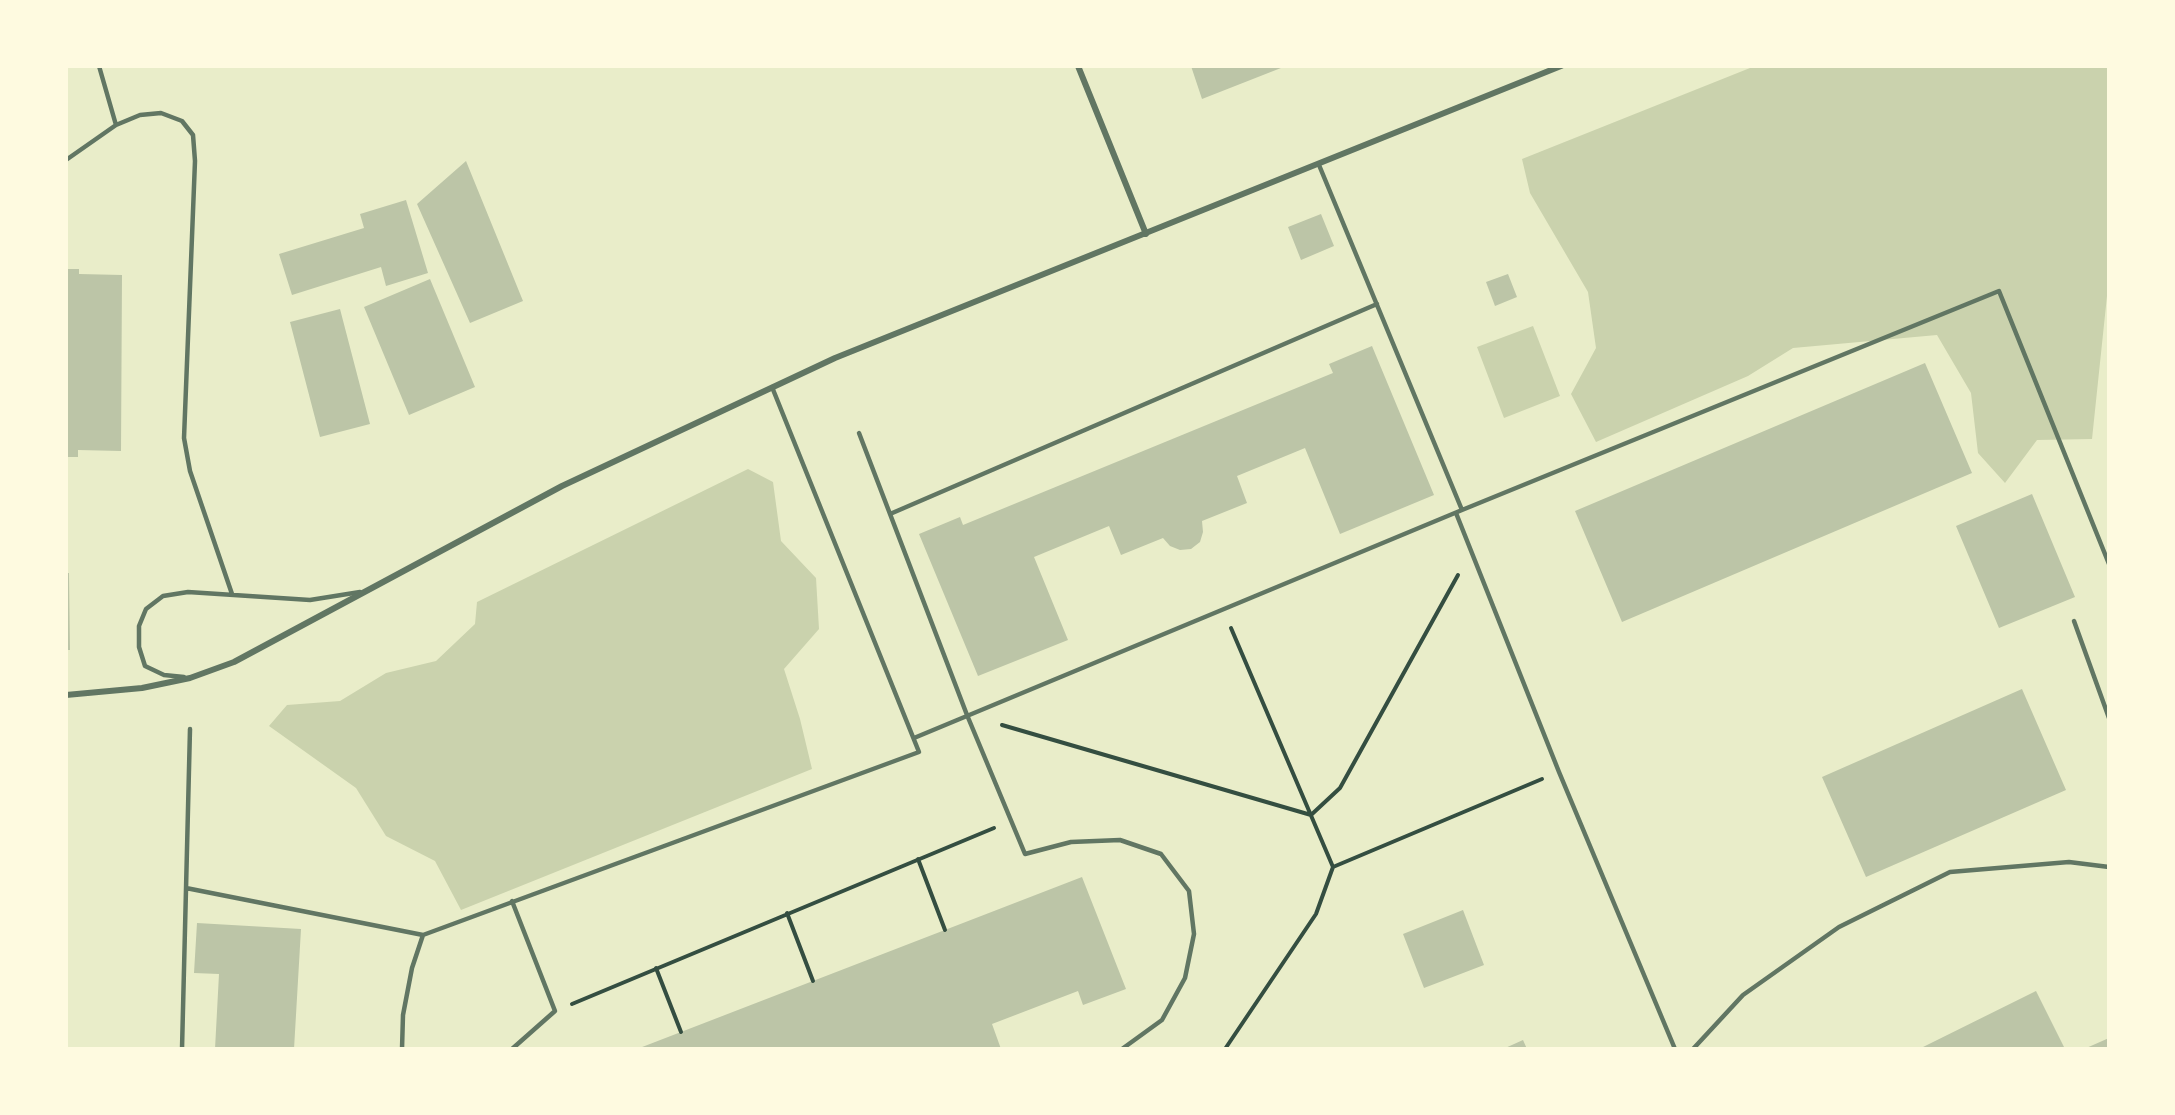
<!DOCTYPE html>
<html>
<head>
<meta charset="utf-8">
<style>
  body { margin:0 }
  #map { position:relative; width:2175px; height:1115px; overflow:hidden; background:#e9edc9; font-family:"DM Sans",sans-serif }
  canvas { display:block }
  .frame { position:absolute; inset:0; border:68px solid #fefae0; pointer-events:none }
</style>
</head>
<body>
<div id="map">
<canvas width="2175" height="1115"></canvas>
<div class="frame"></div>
</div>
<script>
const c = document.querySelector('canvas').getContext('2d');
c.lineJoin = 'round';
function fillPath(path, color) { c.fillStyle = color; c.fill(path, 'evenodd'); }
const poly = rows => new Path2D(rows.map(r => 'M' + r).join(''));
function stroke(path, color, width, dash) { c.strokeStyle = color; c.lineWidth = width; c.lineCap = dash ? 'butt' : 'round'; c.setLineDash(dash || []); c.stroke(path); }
fillPath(poly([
  [1755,66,2109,66,2109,277,2092,439,2037,440,2005,483,1978,453,1971,393,1937,335,1793,348,1748,376,1596,442,1571,394,1596,348,1588,292,1530,193,1522,159],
  [1533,326,1560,396,1504,418,1477,347],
  [748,469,773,482,781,541,816,578,819,629,784,669,800,719,812,769,461,910,435,861,386,836,356,788,269,726,287,705,340,701,386,673,436,661,475,624,477,602]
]), '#cad2ad');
fillPath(poly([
  [1191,66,1286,66,1202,99],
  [466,161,523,301,470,323,417,204],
  [406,200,428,273,386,286,381,267,292,295,279,254,364,228,360,214],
  [1321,214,1334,246,1301,260,1288,227],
  [66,269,79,269,79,274,122,275,121,451,78,450,78,457,66,457],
  [1508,274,1517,297,1495,306,1486,282],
  [430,279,475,387,409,415,364,307],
  [340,309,370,424,320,437,290,322],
  [1372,346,1434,495,1340,534,1305,448,1237,476,1247,503,1202,521,1203,532,1200,542,1191,549,1180,550,1170,546,1163,538,1121,555,1109,526,1034,557,1068,640,978,676,919,534,960,517,963,525,1333,373,1329,364],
  [1925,363,1972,473,1622,622,1575,511],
  [2032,494,2075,597,1999,628,1956,526],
  [66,573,69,573,70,650,66,650],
  [2022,689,2066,790,1866,877,1822,777],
  [1082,877,1126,989,1083,1005,1078,991,992,1024,1001,1049,637,1049],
  [1463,910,1484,965,1424,988,1403,934],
  [197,923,301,929,294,1049,215,1049,219,974,194,973],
  [2036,991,2065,1049,1919,1049],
  [2109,1038,2109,1049,2084,1049],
  [1523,1040,1527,1049,1503,1049]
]), '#bcc5a7');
stroke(poly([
  [1231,628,1333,867],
  [1002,725,1311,815,1340,788,1458,575],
  [918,859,945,930],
  [787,913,813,981],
  [656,968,681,1032],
  [572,1004,994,828],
  [1225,1049,1316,914,1333,867,1542,779]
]), '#344e41', 4);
stroke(poly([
  [99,66,116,125],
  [66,160,116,125,140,115,161,113,182,121,193,135,195,161,184,438,190,471,232,594],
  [859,433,967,715,1025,854,1071,842,1120,840,1161,854,1189,891,1194,934,1185,978,1162,1020,1122,1049],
  [1462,510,1999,291,2109,564],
  [1456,513,1559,772,1675,1049],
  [890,514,1377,304],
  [2074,621,2109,718],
  [184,677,164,675,145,666,139,647,139,626,146,609,163,596,188,592,310,600,360,592],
  [914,738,1462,510,1319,165],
  [186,888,423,935,919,752,772,387],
  [512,901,555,1011,512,1049],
  [182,1049,190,729],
  [402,1049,403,1015,412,968,423,935],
  [1693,1049,1743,995,1839,927,1950,872,2069,862,2109,867]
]), '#617663', 4.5);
stroke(poly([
  [1078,66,1146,234],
  [66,695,142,688,190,678,234,662,562,486,835,358,1561,66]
]), '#617663', 6);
</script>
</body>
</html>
